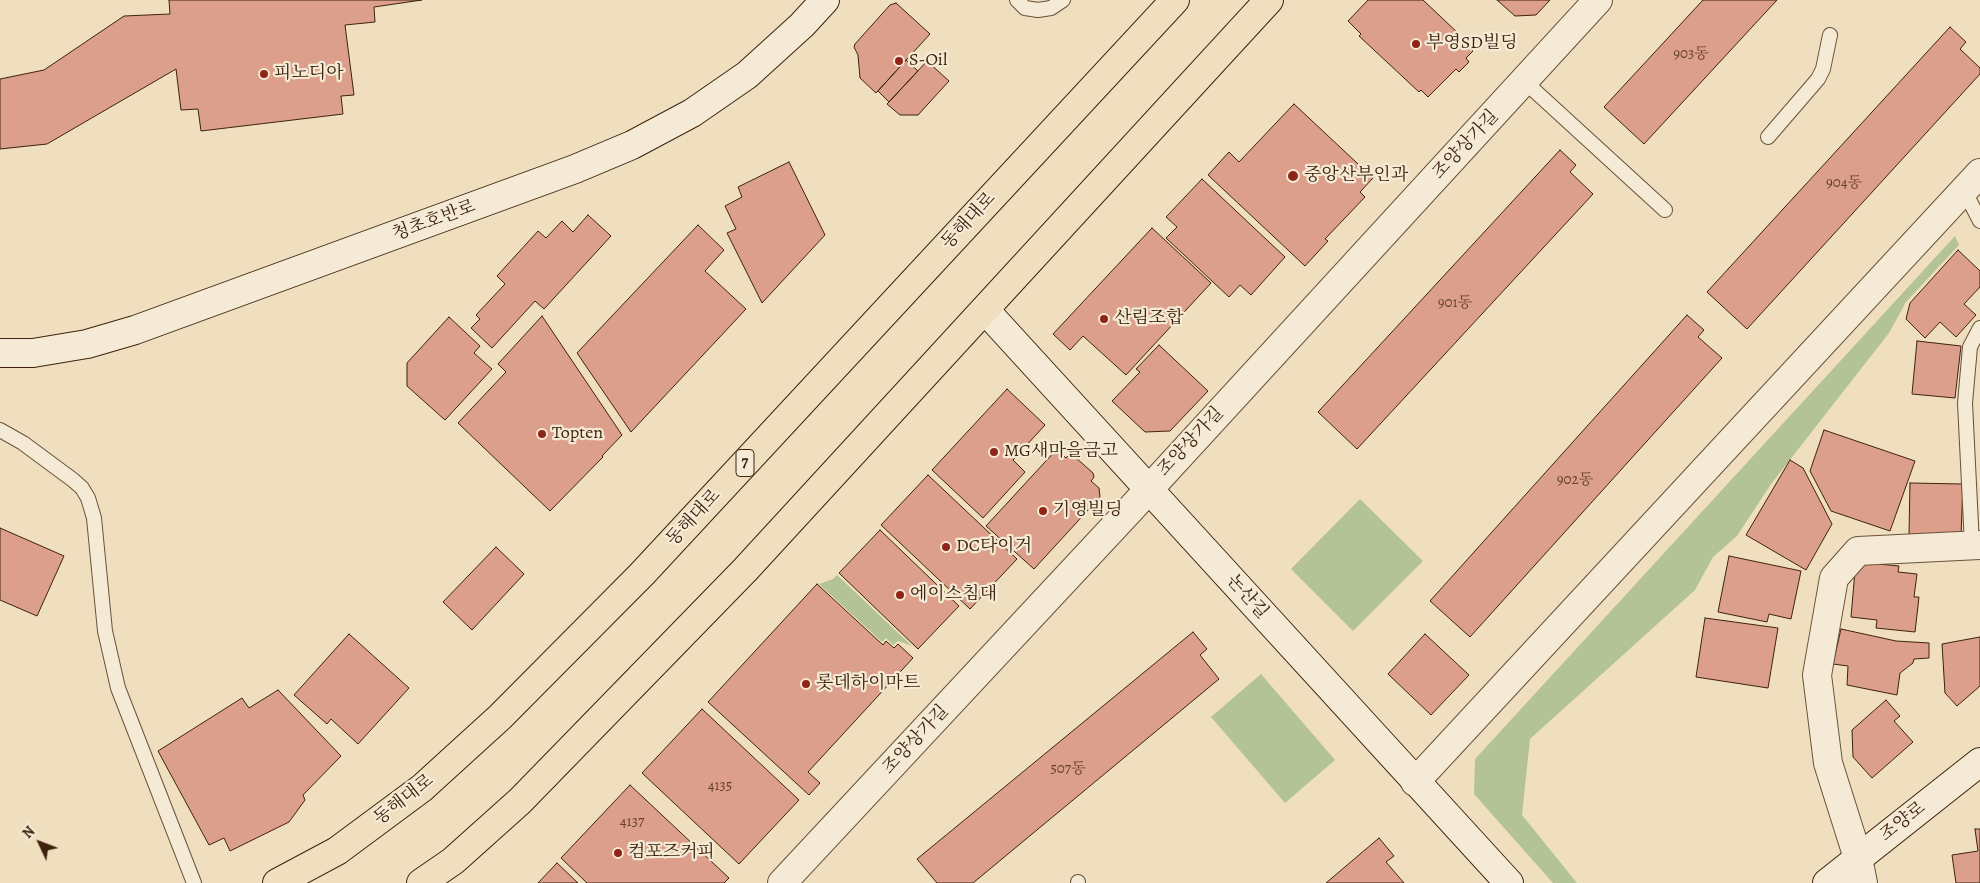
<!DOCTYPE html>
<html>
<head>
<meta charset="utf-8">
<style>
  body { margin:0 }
  #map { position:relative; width:1980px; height:883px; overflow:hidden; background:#efdfbf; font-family:Alegreya,serif }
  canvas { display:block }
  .north { position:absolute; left:15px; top:818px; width:50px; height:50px; -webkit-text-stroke:4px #f5ead5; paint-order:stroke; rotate:313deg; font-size:14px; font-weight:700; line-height:20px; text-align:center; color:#3e220d }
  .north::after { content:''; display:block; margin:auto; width:18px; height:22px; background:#3e220d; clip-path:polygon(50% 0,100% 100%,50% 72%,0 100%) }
</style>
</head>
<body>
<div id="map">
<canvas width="1980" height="883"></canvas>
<div class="north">N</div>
</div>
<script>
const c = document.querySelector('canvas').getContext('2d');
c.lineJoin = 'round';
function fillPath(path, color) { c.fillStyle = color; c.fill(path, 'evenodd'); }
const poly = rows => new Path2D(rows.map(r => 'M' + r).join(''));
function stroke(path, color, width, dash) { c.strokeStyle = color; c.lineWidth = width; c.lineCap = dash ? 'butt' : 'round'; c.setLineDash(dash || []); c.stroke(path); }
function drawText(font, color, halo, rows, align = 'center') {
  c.font = font + ' Alegreya,"Noto Serif KR",serif'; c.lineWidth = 4.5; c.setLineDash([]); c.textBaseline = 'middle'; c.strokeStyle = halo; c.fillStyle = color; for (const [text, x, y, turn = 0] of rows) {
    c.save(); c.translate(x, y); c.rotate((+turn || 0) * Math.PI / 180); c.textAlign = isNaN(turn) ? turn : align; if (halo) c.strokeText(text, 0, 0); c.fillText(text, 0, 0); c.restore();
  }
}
fillPath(poly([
  [1955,236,1959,245,1906,302,1889,333,1771,484,1737,536,1713,557,1695,590,1530,739,1522,815,1577,883,1553,883,1474,794,1475,759],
  [1360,499,1423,561,1353,631,1291,569],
  [837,575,912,646,898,641,893,645,886,638,882,642,819,584,833,579],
  [1261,674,1335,760,1285,803,1211,717]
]), '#b4c395');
const building = poly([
  [169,0,422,0,374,7,375,22,345,25,354,95,341,96,343,114,201,131,198,109,181,110,176,69,47,144,0,149,0,79,44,70,124,16,170,14,169,0],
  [1368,0,1423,0,1460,35,1458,37,1473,51,1466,58,1469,62,1459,72,1456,69,1428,97,1421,90,1419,92,1359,36,1361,34,1348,21,1368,0],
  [1497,0,1550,0,1536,15,1515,16,1497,0],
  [1703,0,1777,0,1644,144,1604,107,1703,0],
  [896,3,930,34,876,93,860,78,858,55,854,47,855,44,890,5,896,3],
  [1950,27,1966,42,1960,49,1980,68,1980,74,1747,329,1707,292,1950,27],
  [906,60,918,71,889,102,878,91,906,60],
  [927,61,949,81,918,115,900,115,887,104,927,61],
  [1294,104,1373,178,1360,192,1365,197,1325,239,1328,241,1305,266,1208,175,1229,152,1239,162,1294,104],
  [1560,150,1576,165,1570,172,1593,194,1357,449,1318,412,1560,150],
  [789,162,825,235,762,303,727,233,736,229,725,206,742,197,738,187,789,162],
  [1202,179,1285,257,1251,295,1240,285,1229,297,1166,238,1177,227,1166,217,1202,179],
  [588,215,611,236,544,309,535,301,492,348,471,328,480,319,476,315,505,284,497,276,538,231,546,238,562,221,573,232,588,215],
  [698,225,724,250,705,271,746,309,631,432,577,353,698,225],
  [1152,228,1211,283,1126,375,1083,336,1070,350,1053,334,1152,228],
  [1958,250,1980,271,1980,287,1964,304,1976,315,1956,337,1940,322,1925,338,1906,319,1910,303,1958,250],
  [1687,315,1704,330,1698,337,1722,358,1470,637,1430,601,1687,315],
  [542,316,622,435,602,456,603,457,550,511,458,423,506,372,498,364,542,316],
  [449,317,480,346,474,353,492,369,445,420,407,386,407,363,449,317],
  [1917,341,1961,346,1955,398,1912,394,1917,341],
  [1159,345,1208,391,1170,431,1145,432,1112,401,1140,372,1136,369,1159,345],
  [1007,389,1045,425,1013,460,1025,472,983,518,932,470,1007,389],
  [1824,430,1915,461,1890,531,1831,511,1810,471,1824,430],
  [1057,449,1066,458,1068,456,1074,456,1093,473,1094,477,1091,481,1099,488,1100,497,1034,569,986,526,1057,449],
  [1790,460,1803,468,1832,524,1806,570,1746,535,1790,460],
  [928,475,1017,559,970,609,881,525,928,475],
  [1910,483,1963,484,1961,537,1909,535,1910,483],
  [0,528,64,556,37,616,0,600,0,528],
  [880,530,959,606,918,649,839,573,880,530],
  [496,547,524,574,472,630,443,602,496,547],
  [1729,556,1801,571,1791,619,1769,614,1767,622,1718,612,1729,556],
  [1868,563,1899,566,1898,572,1917,574,1914,597,1919,597,1915,632,1876,628,1877,620,1851,617,1855,571,1868,563],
  [817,584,883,645,886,641,894,648,898,644,913,658,808,772,820,783,809,795,708,702,817,584],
  [1705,618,1778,628,1768,688,1696,677,1705,618],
  [1841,629,1896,641,1929,643,1929,658,1914,659,1913,663,1900,673,1897,695,1847,685,1848,666,1833,664,1841,629],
  [1193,632,1207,649,1200,655,1219,679,973,883,937,883,917,859,1193,632],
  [349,634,409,688,358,744,331,719,327,724,294,695,349,634],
  [1425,634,1469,675,1431,715,1388,674,1425,634],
  [1980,637,1980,686,1957,706,1945,693,1942,644,1980,637],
  [278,690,341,756,303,795,305,800,289,822,230,851,224,838,209,845,158,751,242,698,249,708,278,690],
  [1886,700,1900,716,1894,721,1913,742,1872,778,1853,757,1852,730,1886,700],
  [702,709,799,800,739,864,642,773,702,709],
  [630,785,729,878,724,883,587,883,561,858,630,785],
  [1975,829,1980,829,1980,883,1956,883,1952,855,1978,851,1975,829],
  [1379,838,1394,856,1386,862,1404,883,1326,883,1379,838],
  [557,863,578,883,538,883,557,863]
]);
fillPath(building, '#dc9f8b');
stroke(building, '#3e220d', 1);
const lane = poly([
  [1017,0,1025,8,1038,10,1051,8,1063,0],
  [1524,81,1665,210],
  [1768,137,1818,79,1823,69,1830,35],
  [1964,190,1980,221],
  [0,430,23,443,73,480,82,488,88,498,94,518,105,631,118,688,194,883],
  [1972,545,1965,403,1970,347,1980,328],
  [1078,882,1078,883]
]);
const street = poly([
  [1415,782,1980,173],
  [782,883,1129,511,1598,0],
  [1863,883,1858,858,1828,763,1817,675,1834,578,1858,551,1980,545]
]);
const secondary = poly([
  [985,310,1509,883],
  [0,353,33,353,87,344,135,330,575,169,632,145,692,113,747,75,802,25,825,0],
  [1827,883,1980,762]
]);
const primary = poly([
  [277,883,337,851,422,788,500,717,642,574,1175,0],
  [421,883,453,861,520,801,745,570,1269,0]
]);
stroke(lane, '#6a513a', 16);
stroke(street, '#6a513a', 30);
stroke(secondary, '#3e220d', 30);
stroke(primary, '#3e220d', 30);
stroke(lane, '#f5ead5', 14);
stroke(street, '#f5ead5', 28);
stroke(secondary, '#f5ead5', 28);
stroke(primary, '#efdfbf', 28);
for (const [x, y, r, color] of [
  [1416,44,5,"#8f2418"],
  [899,61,5,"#8f2418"],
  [264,74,5,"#8f2418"],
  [1293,176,6,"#8f2418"],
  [1104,319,5,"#8f2418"],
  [542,434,5,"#8f2418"],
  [994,452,5,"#8f2418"],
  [1043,511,5,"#8f2418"],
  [946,547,5,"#8f2418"],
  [900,595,5,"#8f2418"],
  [806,684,5,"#8f2418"],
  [618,853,5,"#8f2418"]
]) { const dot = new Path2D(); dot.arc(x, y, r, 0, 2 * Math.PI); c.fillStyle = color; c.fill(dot); stroke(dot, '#f5ead5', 2); }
drawText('15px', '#66412c', null, [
  ["903동",1691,54],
  ["904동",1844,183],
  ["901동",1455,303],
  ["902동",1575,480],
  ["507동",1068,769],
  ["4135",720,786],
  ["4137",632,822]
]);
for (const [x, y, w] of [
  [745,463,18]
]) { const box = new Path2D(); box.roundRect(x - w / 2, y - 13.5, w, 27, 4); c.fillStyle = '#f5ead5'; c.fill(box); stroke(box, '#3e220d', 1); }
drawText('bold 16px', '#3e220d', null, [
  ["7",745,463]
]);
drawText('18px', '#3e220d', '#f5ead5', [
  ["부영SD빌딩",1426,44],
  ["S-Oil",909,61],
  ["피노디아",274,74],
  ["중앙산부인과",1304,176],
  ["산림조합",1114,319],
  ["Topten",552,434],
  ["MG새마을금고",1004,452],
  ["기영빌딩",1053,511],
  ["DC타이거",956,547],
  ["에이스침대",910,595],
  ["롯데하이마트",816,684],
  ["컴포즈커피",628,853]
], 'left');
drawText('18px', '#3e220d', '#f5ead5', [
  ["조양상가길",1466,145,-47],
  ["청초호반로",434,221,-20],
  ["동해대로",969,221,-47],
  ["조양상가길",1191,442,-47],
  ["동해대로",694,518,-47],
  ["논산길",1247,597,48],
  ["조양상가길",916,740,-47],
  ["동해대로",404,800,-38],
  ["조양로",1903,822,-38]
]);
</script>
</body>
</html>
